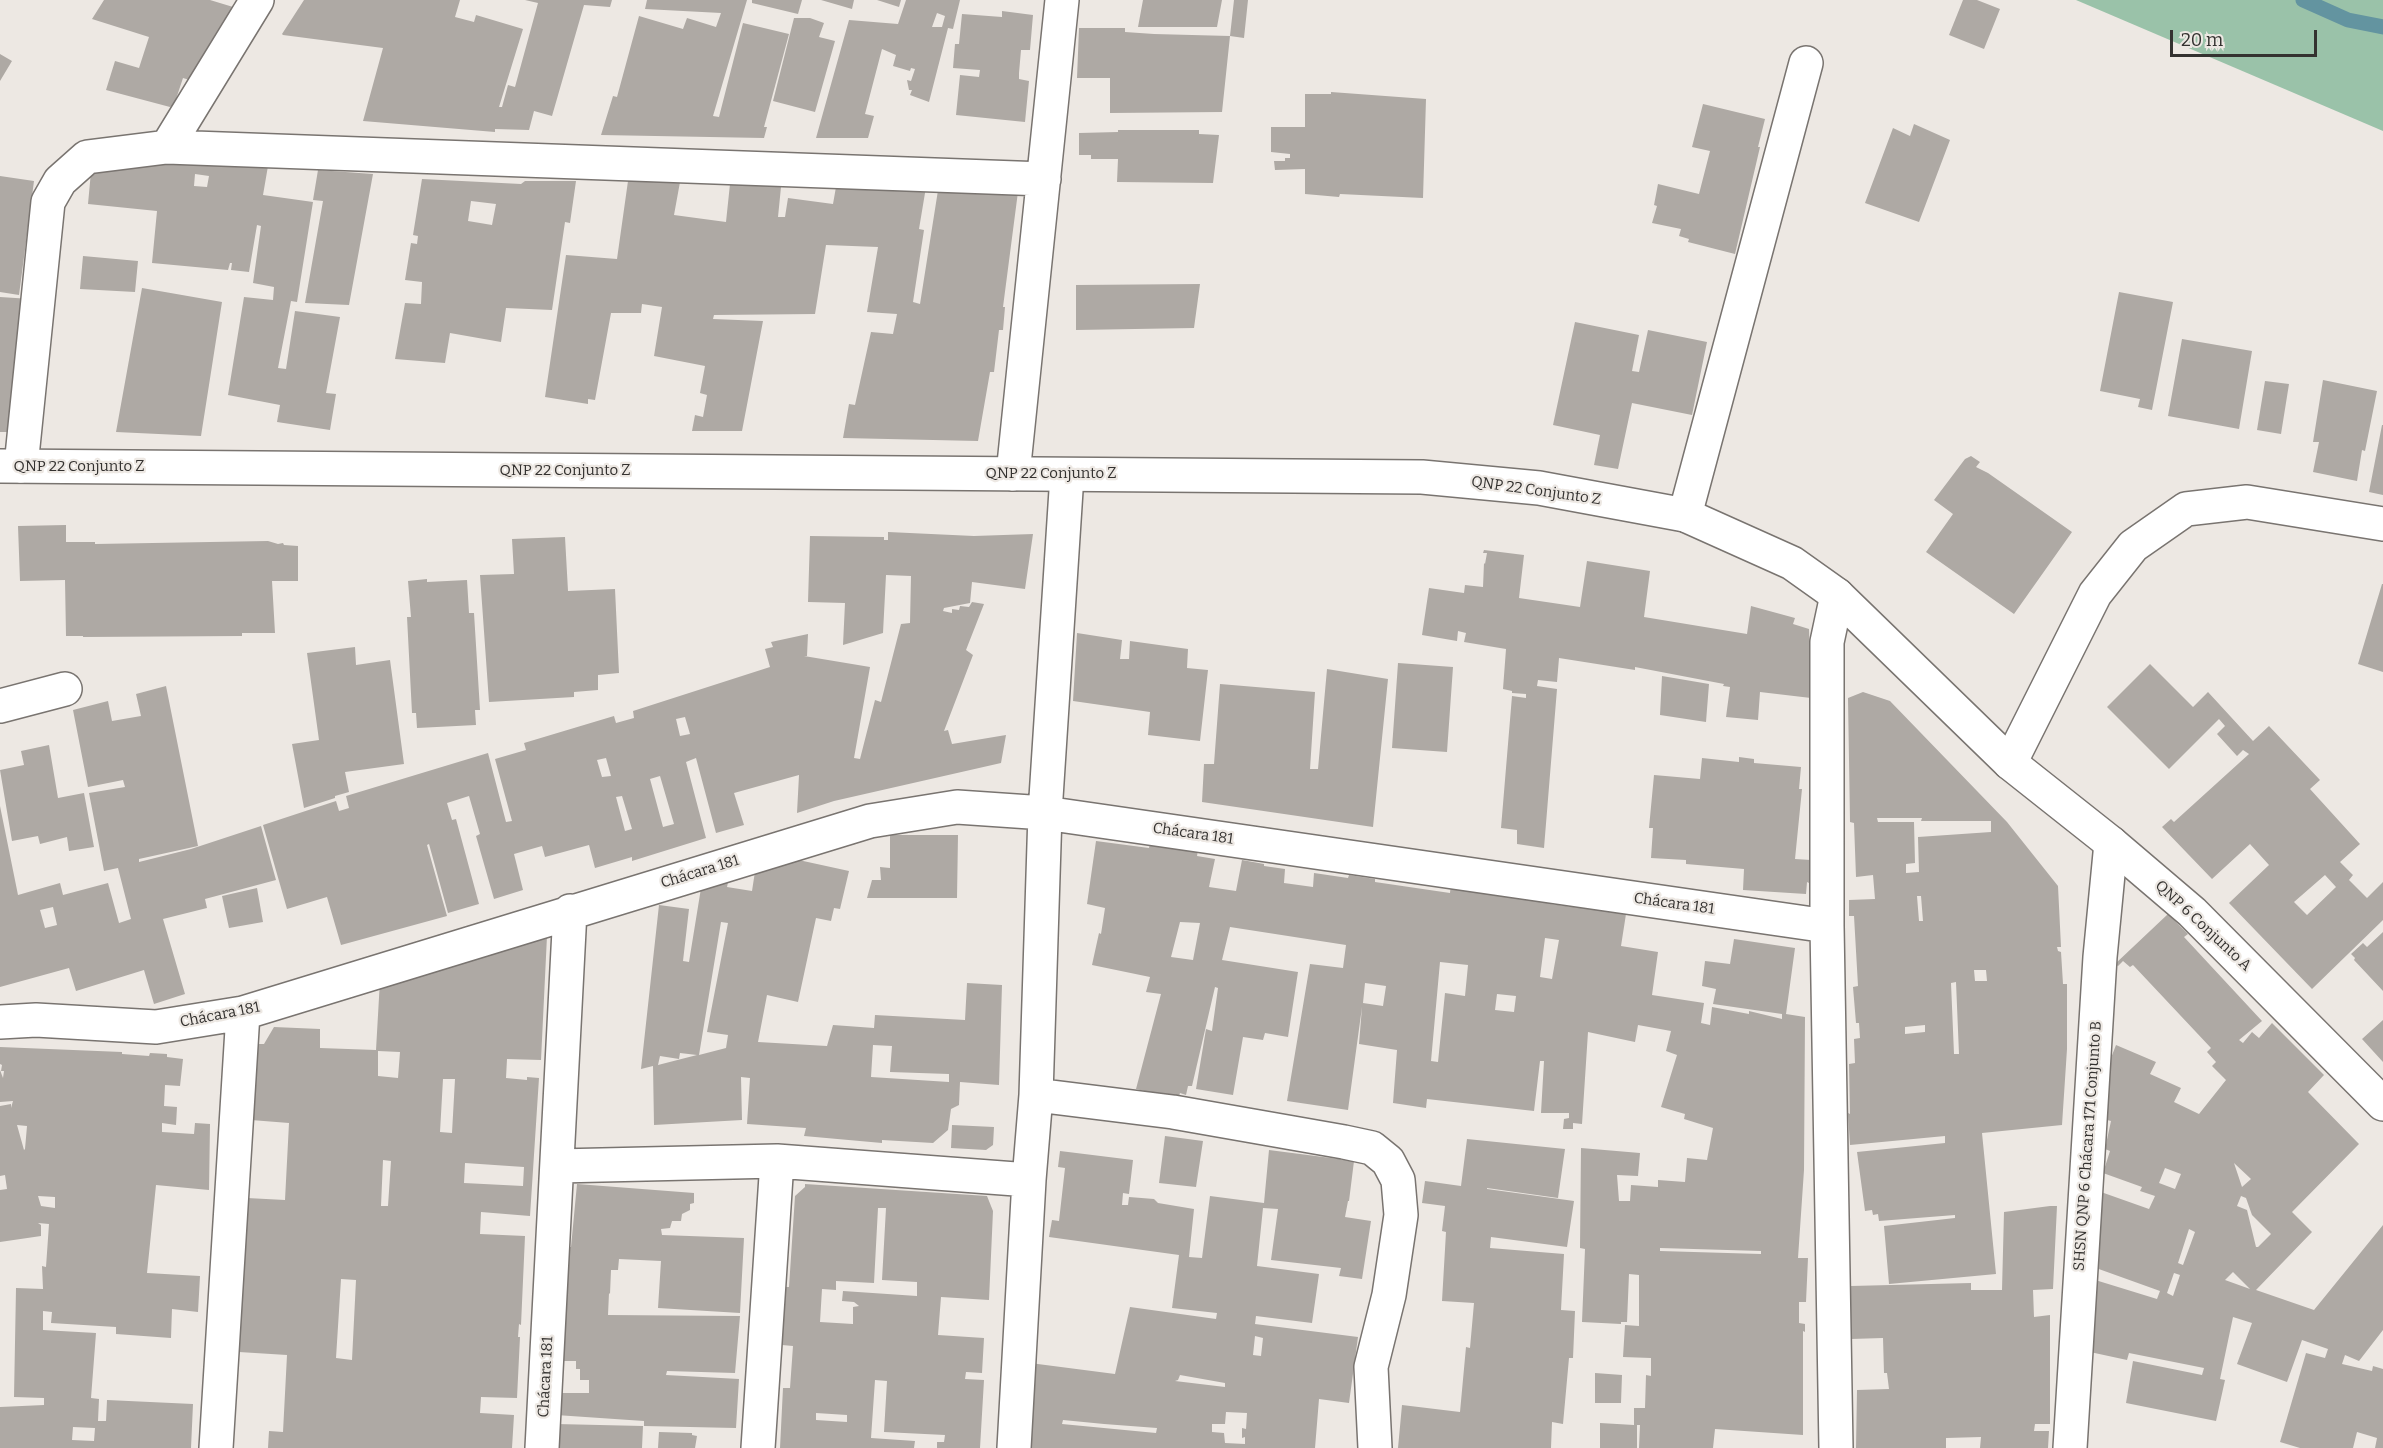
<!DOCTYPE html>
<html>
<head>
<meta charset="utf-8">
<style>
  body { margin:0 }
  #map { position:relative; width:2383px; height:1448px; overflow:hidden; background:#ede8e3; font-family:Bitter,serif }
  canvas { display:block }
  .scale { position:absolute; left:2170px; top:30px; width:147px; height:27px; box-sizing:border-box; border:3px solid #343230; border-top:0; padding-left:8px; font-size:18px; line-height:21px; white-space:nowrap; color:#343230; -webkit-text-stroke:4px #ede8e3; paint-order:stroke }
</style>
</head>
<body>
<div id="map">
<canvas width="2383" height="1448"></canvas>
<div class="scale">20 m</div>
</div>
<script>
const c = document.querySelector('canvas').getContext('2d');
c.lineJoin = 'round';
function fillPath(path, color) { c.fillStyle = color; c.fill(path, 'evenodd'); }
const poly = rows => new Path2D(rows.map(r => 'M' + r).join(''));
function stroke(path, color, width, dash) { c.strokeStyle = color; c.lineWidth = width; c.lineCap = dash ? 'butt' : 'round'; c.setLineDash(dash || []); c.stroke(path); }
function drawText(font, color, halo, rows, align = 'center') {
  c.font = font + ' Bitter,serif'; c.lineWidth = 4.5; c.setLineDash([]); c.textBaseline = 'middle'; c.strokeStyle = halo; c.fillStyle = color; for (const [text, x, y, turn = 0] of rows) {
    c.save(); c.translate(x, y); c.rotate((+turn || 0) * Math.PI / 180); c.textAlign = isNaN(turn) ? turn : align; if (halo) c.strokeText(text, 0, 0); c.fillText(text, 0, 0); c.restore();
  }
}
fillPath(poly([
  [2076,0,2383,0,2383,131]
]), '#9ac2a9');
stroke(poly([
  [2303,0,2348,20,2383,27]
]), '#6394a0', 15);
fillPath(poly([
  [104,0,210,0,243,10,212,57,204,54,196,82,183,78,174,105,170,107,106,90,115,61,139,68,149,37,92,19],
  [304,0,460,0,455,17,474,22,476,15,523,29,499,107,502,107,508,85,515,87,538,3,525,0,612,0,610,7,584,5,552,116,534,111,529,130,495,129,495,132,363,121,383,48,283,35,282,34],
  [647,0,747,0,713,116,719,117,743,23,789,34,764,127,767,127,764,138,601,135,613,96,617,97,639,16,683,29,687,18,716,27,721,13,645,9],
  [752,0,802,0,798,14,752,3],
  [821,0,854,0,852,9],
  [877,0,901,0,899,7],
  [906,0,960,0,953,29,948,28,929,102,910,95,912,90,909,90,907,80,911,81,915,69,911,68,910,71,893,66,896,55,882,49,865,114,874,116,868,138,816,138,849,20,898,24],
  [937,13,945,16,942,27,932,27],
  [1143,0,1222,0,1217,27,1138,27],
  [1234,0,1248,0,1244,38,1230,36],
  [1963,0,1977,0,2000,9,1984,49,1949,35],
  [1002,11,1033,15,1030,50,1021,50,1019,73,1019,79,1029,81,1025,122,956,115,960,75,979,77,980,70,953,68,955,44,959,44,962,14,1002,17],
  [794,18,810,18,824,23,819,37,835,41,815,112,773,101],
  [1079,28,1125,28,1125,32,1154,34,1230,36,1222,112,1110,113,1110,78,1077,78],
  [0,54,12,61,0,81],
  [1331,92,1426,99,1423,198,1340,194,1339,197,1305,194,1305,169,1275,170,1274,161,1285,161,1285,158,1290,158,1290,154,1271,152,1271,127,1305,127,1305,94,1331,94],
  [1703,104,1765,119,1758,147,1760,147,1735,254,1688,242,1689,239,1679,236,1681,229,1652,223,1657,206,1654,205,1658,184,1699,194,1710,151,1692,147],
  [1914,124,1950,140,1919,222,1865,203,1893,128,1910,136],
  [1118,130,1199,130,1199,134,1219,135,1213,183,1117,182,1118,159,1091,159,1091,155,1079,155,1079,133,1118,132],
  [93,150,268,166,263,195,313,202,297,302,291,301,278,368,286,369,295,311,340,317,326,393,336,394,330,430,277,422,280,405,228,395,244,297,273,300,274,287,253,283,261,226,257,225,249,272,231,270,232,263,230,263,228,270,152,263,157,211,88,204],
  [195,174,209,176,207,187,194,186],
  [318,170,373,174,349,305,305,303,323,201,313,200],
  [0,176,34,181,19,295,0,292],
  [422,179,521,184,525,181,576,181,570,223,565,222,552,310,506,308,501,342,450,333,445,363,395,359,405,303,421,304,422,282,405,280,411,243,417,244,418,236,413,235],
  [471,201,496,204,492,225,468,221],
  [628,181,680,182,674,215,726,222,730,184,781,187,778,217,785,217,788,198,833,204,836,187,926,187,919,229,924,230,913,302,920,304,939,184,1019,184,1003,307,1005,307,1003,330,999,330,994,372,990,372,978,441,843,438,849,404,855,405,871,332,893,334,897,314,867,312,878,247,826,245,815,314,714,315,713,319,763,321,742,431,692,431,695,415,703,417,707,395,700,393,705,366,654,356,662,307,642,304,641,313,611,313,595,400,588,399,588,404,545,397,566,255,617,259],
  [83,256,138,261,135,292,80,289],
  [1200,284,1194,328,1076,330,1076,285],
  [142,288,222,302,201,436,116,432],
  [2119,292,2173,302,2152,410,2138,407,2140,399,2100,391],
  [0,297,31,299,22,432,0,432],
  [1575,322,1639,335,1632,371,1639,372,1648,330,1707,342,1692,415,1632,403,1618,469,1594,465,1600,435,1553,425],
  [2182,339,2252,351,2239,429,2168,416],
  [2323,380,2377,391,2365,451,2362,450,2357,481,2313,472,2319,442,2313,442],
  [2265,381,2289,384,2281,434,2257,430],
  [2382,425,2383,425,2383,495,2369,492],
  [1971,456,1980,462,1976,467,1988,473,2072,532,2014,614,1926,552,1953,514,1934,500,1965,459],
  [66,525,66,542,95,542,95,544,268,541,278,544,283,543,284,545,298,546,298,581,272,581,275,633,242,633,242,636,83,637,83,636,66,636,65,580,20,581,18,526],
  [888,532,974,536,1033,534,1025,589,972,582,970,603,944,608,943,611,952,613,952,609,959,610,960,606,969,607,972,602,984,604,966,650,973,655,944,731,948,730,952,744,1006,735,1001,763,834,801,797,813,799,775,734,793,744,825,716,833,696,758,686,762,706,838,632,861,632,857,595,868,589,845,545,857,542,846,514,854,523,890,494,899,476,836,480,834,469,796,447,803,452,820,456,819,479,904,448,913,429,844,427,845,447,916,341,945,327,897,287,909,263,825,336,801,339,811,349,808,346,796,488,753,506,822,512,821,495,759,526,750,524,743,614,716,616,723,634,718,633,711,770,667,765,649,773,647,771,642,808,634,807,656,804,656,870,667,854,758,860,759,875,700,881,702,901,624,910,623,911,576,886,575,883,633,843,645,845,603,808,602,810,536,884,537,884,540,888,540],
  [685,717,690,734,680,736,676,719],
  [606,758,611,776,602,777,597,760],
  [660,776,674,824,663,827,650,779],
  [622,796,632,829,625,831,616,797],
  [565,537,568,591,615,589,619,673,598,675,598,690,574,692,574,697,489,702,480,575,514,574,512,539],
  [1484,550,1524,555,1519,598,1580,607,1587,561,1650,571,1644,617,1747,634,1751,606,1795,618,1793,624,1809,629,1811,698,1760,692,1758,720,1726,717,1730,687,1723,686,1724,684,1635,667,1635,670,1559,658,1557,682,1538,680,1537,686,1557,689,1544,848,1517,844,1517,830,1501,828,1512,696,1526,698,1526,694,1512,693,1512,691,1503,689,1506,649,1464,642,1466,633,1458,631,1457,641,1422,635,1429,588,1464,593,1465,585,1483,587,1484,563,1485,564,1487,553,1483,553],
  [427,579,427,582,467,580,469,613,474,613,480,710,475,710,476,725,417,728,416,713,412,713,407,617,411,617,408,581],
  [2382,584,2383,584,2383,672,2358,664],
  [1077,633,1122,640,1120,659,1129,659,1130,641,1188,649,1187,668,1208,670,1200,741,1148,735,1150,712,1073,701],
  [355,647,356,665,390,660,404,764,345,772,349,792,335,796,335,798,304,808,292,744,319,740,307,653],
  [1398,663,1453,667,1447,752,1392,748],
  [2150,664,2193,707,2208,692,2253,741,2269,726,2320,780,2310,789,2360,844,2340,862,2353,875,2349,880,2367,898,2383,882,2383,920,2312,989,2229,903,2269,865,2250,844,2212,879,2162,827,2171,819,2174,822,2249,754,2243,750,2237,756,2217,734,2225,726,2219,719,2169,769,2107,707],
  [2325,875,2336,887,2307,915,2294,902],
  [1327,669,1388,679,1373,827,1202,802,1204,764,1214,764,1220,684,1315,692,1310,769,1318,769],
  [1662,676,1709,684,1706,722,1660,715],
  [166,686,198,846,139,859,139,862,191,849,261,826,276,880,205,899,207,908,163,919,185,994,154,1004,144,970,76,991,69,968,0,987,0,806,18,895,60,883,63,895,108,883,119,923,131,919,118,868,104,871,89,793,125,787,123,780,88,787,73,710,108,701,112,721,141,716,136,694],
  [53,907,57,925,45,928,40,910],
  [1863,692,1890,701,2007,822,2058,886,2061,947,2057,947,2058,951,2061,952,2063,984,2067,984,2067,1049,2062,1125,1982,1133,1996,1274,1889,1284,1884,1226,1955,1218,1955,1215,1879,1221,1878,1214,1873,1215,1872,1210,1865,1211,1857,1152,1945,1143,1945,1136,1850,1145,1848,1113,1850,1114,1849,1064,1855,1063,1854,1039,1860,1038,1859,1023,1856,1023,1853,987,1858,986,1854,916,1849,916,1849,900,1875,899,1873,875,1856,877,1854,823,1850,822,1848,698],
  [1877,818,1922,818,1921,821,1991,821,1991,832,1918,837,1919,872,1906,873,1906,864,1915,863,1914,822,1878,822],
  [1917,896,1921,896,1923,921,1919,921],
  [1974,970,1986,970,1987,981,1975,981],
  [1956,982,1959,1054,1954,1054,1951,983],
  [1925,1025,1925,1032,1905,1034,1905,1027],
  [49,745,58,798,84,793,94,847,69,851,67,837,40,844,38,836,12,841,0,770,24,765,21,751],
  [1739,757,1754,759,1754,763,1801,767,1799,789,1802,789,1795,859,1811,860,1809,883,1807,882,1806,894,1743,890,1744,869,1686,864,1686,860,1651,858,1653,828,1649,828,1654,775,1700,779,1702,758,1739,762],
  [890,835,958,835,957,898,867,898,872,880,881,880,880,867,890,868],
  [1096,841,1149,848,1150,843,1198,850,1197,856,1215,859,1209,887,1236,891,1242,860,1264,864,1264,866,1285,869,1284,883,1313,887,1314,873,1348,878,1349,875,1375,879,1375,882,1450,893,1451,883,1552,899,1551,904,1626,914,1621,946,1658,952,1652,995,1704,1003,1701,1023,1710,1025,1712,1007,1749,1014,1749,1011,1782,1019,1782,1014,1713,1004,1716,989,1702,986,1705,961,1730,964,1734,939,1795,948,1786,1014,1805,1017,1804,1170,1798,1258,1808,1258,1806,1302,1799,1302,1799,1323,1805,1324,1805,1332,1803,1331,1803,1435,1715,1429,1713,1448,1639,1448,1640,1425,1637,1425,1637,1448,1600,1448,1600,1423,1634,1425,1634,1408,1645,1408,1646,1375,1651,1376,1651,1358,1623,1357,1625,1325,1639,1326,1639,1275,1629,1274,1627,1322,1621,1322,1621,1324,1582,1322,1585,1249,1580,1248,1581,1148,1640,1153,1638,1176,1617,1175,1619,1201,1630,1201,1631,1185,1658,1187,1658,1180,1685,1182,1687,1158,1707,1160,1713,1128,1684,1119,1685,1114,1661,1107,1677,1055,1666,1051,1671,1031,1638,1025,1635,1042,1588,1032,1582,1124,1573,1123,1573,1129,1563,1129,1564,1119,1569,1118,1569,1113,1541,1113,1544,1061,1540,1061,1534,1111,1427,1099,1426,1108,1393,1103,1397,1050,1359,1044,1362,1007,1348,1110,1287,1101,1310,964,1343,968,1346,945,1230,927,1222,960,1298,972,1288,1037,1265,1033,1263,1040,1243,1037,1233,1095,1196,1089,1206,1029,1212,1031,1218,988,1215,987,1192,1086,1188,1086,1186,1095,1180,1093,1178,1099,1136,1089,1161,994,1146,992,1150,977,1092,965,1099,933,1101,934,1105,908,1087,904],
  [1180,922,1200,923,1193,960,1171,957],
  [1545,938,1559,940,1552,979,1540,977],
  [1440,962,1468,965,1465,996,1445,993,1438,1062,1431,1061],
  [1365,983,1386,986,1383,1006,1363,1003],
  [1497,994,1516,996,1514,1012,1495,1010],
  [1660,1248,1761,1251,1761,1254,1660,1251],
  [794,859,849,871,840,909,834,908,831,921,816,918,798,1002,767,995,758,1042,827,1046,833,1025,874,1028,875,1015,965,1020,967,983,1002,985,999,1085,960,1082,959,1105,951,1109,948,1130,933,1143,882,1140,882,1143,804,1136,806,1128,747,1124,750,1078,741,1077,742,1120,654,1125,653,1066,641,1069,659,905,689,909,683,961,689,962,702,882,730,873,727,887,752,891,756,865],
  [721,922,728,923,707,1032,728,1035,726,1048,699,1055],
  [873,1045,892,1046,890,1072,949,1074,949,1082,871,1077],
  [680,1053,697,1055,658,1065,660,1056,679,1059],
  [257,888,263,922,229,928,222,896],
  [2168,914,2188,934,2184,937,2262,1021,2239,1040,2243,1043,2252,1032,2259,1038,2272,1023,2324,1075,2308,1092,2359,1144,2292,1212,2312,1232,2256,1290,2314,1310,2383,1225,2383,1330,2359,1361,2345,1355,2342,1364,2372,1371,2373,1366,2383,1369,2383,1448,2375,1448,2377,1438,2357,1432,2353,1448,2300,1448,2280,1442,2306,1353,2325,1358,2328,1349,2302,1340,2287,1382,2237,1364,2252,1323,2233,1317,2220,1379,2225,1380,2216,1421,2126,1403,2133,1361,2202,1375,2204,1368,2129,1353,2127,1360,2090,1352,2092,1279,2157,1299,2160,1291,2096,1268,2101,1192,2149,1209,2155,1196,2140,1191,2142,1187,2103,1173,2110,1151,2105,1149,2111,1121,2107,1120,2111,1058,2116,1045,2156,1062,2150,1074,2181,1088,2174,1102,2199,1114,2226,1080,2212,1066,2216,1062,2207,1052,2211,1048,2133,965,2130,967,2123,961,2118,966,2115,964],
  [2234,1163,2251,1179,2242,1187],
  [2165,1168,2181,1174,2175,1189,2159,1183],
  [2241,1196,2246,1198,2252,1215,2271,1234,2258,1247,2256,1247,2247,1210,2237,1206],
  [2189,1229,2195,1232,2183,1265,2178,1263],
  [2233,1272,2250,1289,2225,1280],
  [2174,1273,2180,1275,2173,1296,2167,1293],
  [2383,932,2383,991,2354,960,2355,958,2351,954,2363,943,2367,947],
  [547,936,541,1060,507,1059,506,1078,527,1080,527,1077,539,1078,530,1216,481,1212,480,1234,525,1236,521,1325,519,1324,518,1337,520,1337,517,1398,481,1397,480,1413,514,1415,512,1448,268,1448,269,1431,283,1432,287,1355,239,1352,247,1198,285,1200,289,1123,251,1120,256,1044,264,1044,274,1027,320,1029,320,1048,376,1050,380,980],
  [378,1051,400,1052,398,1078,378,1076],
  [443,1079,455,1079,452,1133,440,1132],
  [383,1160,391,1161,388,1206,381,1206],
  [465,1163,524,1167,523,1186,464,1183],
  [341,1279,356,1280,352,1360,336,1358],
  [2383,1020,2383,1062,2362,1039],
  [0,1047,122,1052,122,1054,149,1056,150,1053,167,1054,167,1057,183,1059,180,1086,165,1085,164,1106,177,1107,176,1125,162,1123,162,1132,194,1134,195,1123,210,1124,209,1190,156,1185,147,1273,200,1276,198,1312,172,1309,171,1338,116,1334,116,1327,51,1323,52,1312,43,1311,43,1330,96,1333,91,1398,99,1399,98,1421,106,1421,107,1400,193,1404,191,1448,0,1448,0,1407,44,1405,44,1398,14,1397,16,1288,43,1289,42,1266,46,1267,49,1224,38,1223,41,1225,41,1236,0,1242,0,1190,7,1189,5,1175,0,1176,0,1106,11,1104,11,1108,13,1101,0,1102,0,1070,3,1078,4,1071,1,1071,2,1065,0,1064],
  [17,1125,27,1126,25,1149,24,1150],
  [38,1196,55,1197,55,1208,41,1206],
  [73,1427,95,1428,94,1441,72,1440],
  [952,1125,994,1127,993,1145,986,1150,951,1148],
  [1165,1136,1203,1141,1196,1187,1159,1183],
  [1467,1139,1565,1149,1558,1198,1487,1188,1487,1189,1574,1201,1567,1247,1491,1237,1490,1248,1564,1254,1561,1310,1575,1311,1573,1358,1569,1358,1563,1424,1552,1422,1551,1448,1398,1448,1402,1405,1460,1412,1466,1347,1470,1348,1474,1303,1442,1301,1446,1232,1442,1231,1445,1206,1422,1203,1425,1181,1461,1186],
  [1269,1150,1354,1161,1349,1201,1348,1201,1345,1217,1371,1221,1362,1279,1339,1276,1341,1268,1271,1260,1278,1209,1263,1208,1257,1266,1319,1274,1312,1323,1256,1316,1255,1324,1358,1337,1349,1403,1319,1399,1315,1448,1023,1448,1030,1363,1115,1374,1130,1307,1216,1319,1217,1313,1172,1308,1179,1255,1049,1237,1052,1220,1059,1221,1065,1168,1058,1167,1060,1151,1133,1160,1129,1194,1123,1193,1122,1205,1128,1205,1129,1197,1154,1199,1158,1203,1194,1209,1189,1257,1202,1258,1210,1196,1264,1203],
  [1255,1336,1263,1338,1261,1356,1253,1355],
  [1180,1375,1225,1383,1225,1387,1175,1381,1178,1380],
  [1226,1412,1247,1413,1246,1429,1242,1428,1242,1438,1245,1437,1245,1444,1225,1443,1224,1433,1212,1432,1212,1424,1225,1424],
  [1063,1420,1104,1424,1157,1428,1156,1433,1062,1424],
  [577,1184,694,1193,694,1203,690,1204,690,1210,682,1214,681,1221,672,1221,670,1228,661,1229,662,1235,744,1238,740,1313,658,1308,661,1261,619,1259,618,1270,611,1270,610,1294,609,1293,608,1315,740,1316,735,1373,667,1371,666,1375,739,1379,736,1428,644,1426,644,1421,556,1415,557,1393,589,1393,589,1380,580,1380,580,1369,576,1369,576,1361,560,1361,565,1247,571,1247],
  [805,1184,987,1196,993,1211,989,1300,941,1297,938,1335,984,1338,982,1373,966,1372,965,1379,984,1380,980,1448,937,1448,937,1442,944,1442,945,1435,884,1432,887,1381,875,1380,871,1438,915,1441,914,1448,780,1448,783,1388,790,1388,793,1346,782,1345,786,1287,789,1287,795,1196,805,1187],
  [878,1208,886,1208,882,1280,917,1282,917,1296,843,1291,842,1301,854,1302,859,1306,853,1307,853,1324,820,1322,822,1289,836,1290,836,1281,874,1283],
  [816,1413,847,1415,847,1422,816,1420],
  [2050,1206,2057,1206,2053,1289,2033,1290,2034,1317,2050,1315,2050,1424,2035,1424,2034,1431,2049,1431,2048,1448,1980,1448,1981,1437,1946,1438,1946,1448,1856,1448,1857,1390,1889,1389,1887,1373,1884,1373,1883,1338,1851,1339,1851,1286,1971,1283,1971,1290,2002,1290,2004,1212],
  [1595,1373,1622,1375,1621,1403,1595,1403],
  [556,1424,643,1426,642,1448,554,1448],
  [659,1432,692,1433,692,1435,697,1436,695,1448,658,1448]
]), '#aea9a4');
const minor = poly([
  [167,147,257,0],
  [21,466,48,202,60,181,87,157,167,147,1044,179],
  [1013,474,1062,0],
  [1685,515,1806,63],
  [0,706,65,689],
  [2010,763,2095,594,2133,546,2186,509,2247,502,2383,524],
  [0,1022,36,1020,156,1027,243,1013,870,821,957,807,1045,813,1827,926],
  [1036,1095,1173,1112,1344,1142,1372,1148,1388,1161,1398,1180,1401,1215,1389,1295,1371,1367,1375,1448],
  [558,1166,777,1161,1029,1180],
  [216,1448,243,1013],
  [542,1448,570,911],
  [758,1448,777,1161],
  [1014,1448,1029,1180,1036,1095,1045,813,1067,475],
  [1836,1448,1827,926,1827,642,1837,595],
  [2070,1448,2100,957,2111,843]
]);
const tertiary = poly([
  [0,466,1422,477,1539,488,1685,515,1792,563,1837,595,2010,763,2111,843,2192,912,2383,1104]
]);
stroke(minor, '#797470', 36);
stroke(tertiary, '#797470', 36);
stroke(minor, '#fff', 33);
stroke(tertiary, '#fff', 33);
drawText('15px', '#343230', '#ede8e3', [
  ["QNP 22 Conjunto Z",79,467],
  ["QNP 22 Conjunto Z",565,471],
  ["QNP 22 Conjunto Z",1051,474],
  ["QNP 22 Conjunto Z",1536,491,8],
  ["Chácara 181",1193,834,8],
  ["Chácara 181",700,872,-17],
  ["Chácara 181",1674,904,8],
  ["QNP 6 Conjunto A",2203,926,43],
  ["Chácara 181",220,1015,-11],
  ["SHSN QNP 6 Chácara 171 Conjunto B",2088,1146,-86],
  ["Chácara 181",546,1377,-87]
]);
</script>
</body>
</html>
